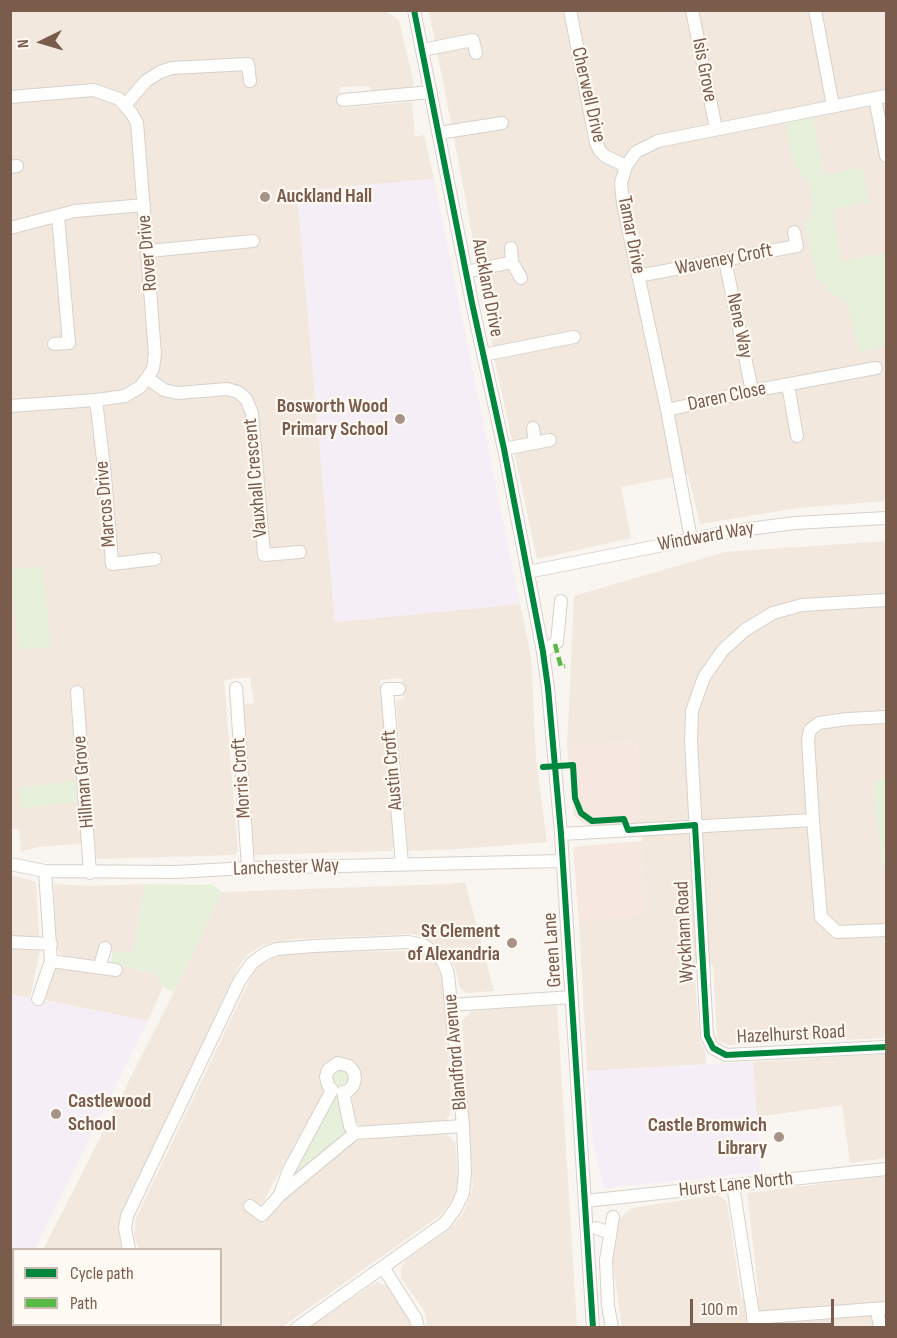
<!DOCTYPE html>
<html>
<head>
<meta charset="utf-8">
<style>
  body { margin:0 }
  #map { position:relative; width:897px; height:1338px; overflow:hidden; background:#f9f5f0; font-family:"Sofia Sans Condensed",sans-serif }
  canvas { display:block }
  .frame { position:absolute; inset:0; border:12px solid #7a5c4d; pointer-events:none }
  .legend { position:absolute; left:12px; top:1248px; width:210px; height:78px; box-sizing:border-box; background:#fffaf3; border:2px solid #cabbb1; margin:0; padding:8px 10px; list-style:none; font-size:18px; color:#7a5c4d }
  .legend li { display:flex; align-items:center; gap:12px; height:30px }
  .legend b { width:30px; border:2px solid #cabbb1 }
  .north { position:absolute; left:12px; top:12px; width:60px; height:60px; -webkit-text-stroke:4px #fffaf3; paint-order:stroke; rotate:265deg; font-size:16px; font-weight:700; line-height:24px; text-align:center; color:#7a5c4d }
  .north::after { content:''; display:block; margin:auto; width:21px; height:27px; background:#7a5c4d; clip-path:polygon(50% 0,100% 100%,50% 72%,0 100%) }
  .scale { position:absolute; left:690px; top:1299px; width:144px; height:27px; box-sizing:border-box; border:3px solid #7a5c4d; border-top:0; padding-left:8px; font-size:18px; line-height:21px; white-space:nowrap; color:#7a5c4d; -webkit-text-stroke:4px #fffaf3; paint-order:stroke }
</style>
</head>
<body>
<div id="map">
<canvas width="897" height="1338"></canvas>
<div class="frame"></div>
<ul class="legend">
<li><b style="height:8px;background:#00873e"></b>Cycle path</li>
<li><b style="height:8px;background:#58b947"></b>Path</li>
</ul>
<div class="north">N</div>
<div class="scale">100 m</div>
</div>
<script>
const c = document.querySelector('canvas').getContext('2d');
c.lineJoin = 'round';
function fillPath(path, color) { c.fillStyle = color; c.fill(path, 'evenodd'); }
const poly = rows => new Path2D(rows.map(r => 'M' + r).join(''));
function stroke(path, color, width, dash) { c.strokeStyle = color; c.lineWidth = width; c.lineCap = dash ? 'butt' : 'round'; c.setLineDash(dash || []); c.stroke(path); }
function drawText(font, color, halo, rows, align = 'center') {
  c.font = font + ' "Sofia Sans Condensed",sans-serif'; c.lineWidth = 4.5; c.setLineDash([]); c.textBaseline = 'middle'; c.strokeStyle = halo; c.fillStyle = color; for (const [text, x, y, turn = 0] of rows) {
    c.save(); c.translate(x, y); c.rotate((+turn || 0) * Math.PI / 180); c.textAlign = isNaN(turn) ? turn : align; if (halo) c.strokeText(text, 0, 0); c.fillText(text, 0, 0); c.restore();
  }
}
fillPath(poly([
  [11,11,385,11,399,20,414,84,411,88,371,91,369,86,340,87,341,108,412,102,415,137,424,135,434,179,297,191,335,622,520,604,531,657,536,759,547,842,459,849,408,851,396,700,404,699,402,678,380,680,394,844,391,851,255,855,253,852,240,705,254,703,250,677,224,680,238,850,235,855,97,859,94,843,37,847,21,852,19,829,11,829],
  [429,11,886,11,886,501,798,508,700,524,688,474,621,487,631,538,537,559,495,361,461,174],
  [886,541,886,1038,728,1045,719,1041,717,1036,713,965,694,966,700,1043,705,1050,706,1064,587,1071,579,921,646,914,636,740,567,747,574,596,725,552],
  [10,875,36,882,40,950,30,998,11,994],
  [465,882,494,991,467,993,462,990,459,986,456,970,448,955,434,942,424,937,413,934,293,939,263,945,248,954,238,967,119,1221,120,1245,123,1249,43,1250,174,992,222,892,449,884],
  [54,884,91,886,145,884,133,954,102,950,99,959,92,962,61,954,56,947],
  [416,951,424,954,437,965,443,981,452,1109,446,1121,360,1126,354,1119,352,1101,359,1078,340,1059,327,1062,321,1073,323,1093,263,1202,260,1205,251,1199,244,1207,264,1223,282,1200,353,1143,360,1140,445,1133,455,1142,458,1177,455,1195,442,1214,282,1327,205,1327,202,1325,220,1324,220,1250,139,1249,134,1236,136,1218,256,967,275,957,299,952],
  [122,966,156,974,163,987,148,1021,45,1000,53,970,58,967,118,976],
  [557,1005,577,1327,427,1327,425,1312,401,1278,401,1267,407,1259,453,1226,464,1212,473,1187,462,1021,471,1011],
  [886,1054,886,1158,850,1163,842,1105,756,1117,753,1062],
  [886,1176,886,1327,622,1327,612,1257,619,1219,632,1208,718,1195,727,1202,741,1298,759,1297,747,1193],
  [376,1282,388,1286,399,1302,409,1321,410,1327,308,1328],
  [13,1311,14,1324,182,1324,185,1327,11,1328,11,1317]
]), '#f2e8de');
fillPath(poly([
  [636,740,641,823,588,826,574,816,567,747],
  [642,841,646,914,579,921,573,847]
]), '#f6e8e1');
fillPath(poly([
  [434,179,520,604,335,622,297,191],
  [11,994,148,1021,35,1249,14,1250,13,1296,11,1303],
  [753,1062,761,1172,604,1188,593,1145,587,1071]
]), '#f6eef6');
fillPath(poly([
  [812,115,824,175,863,168,869,202,833,209,841,262,886,253,886,346,859,352,848,303,827,290,826,286,817,279,805,222,812,214,813,204,810,185,794,164,785,122],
  [42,566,51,647,19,650,14,603,11,603,11,570],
  [883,777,886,777,886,865,882,865,873,786],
  [78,781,80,802,21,808,19,787],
  [145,884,212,885,222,892,174,992,163,987,156,974,112,963,111,960,113,951,133,954],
  [338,1067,350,1073,350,1082,343,1088,334,1086,331,1073],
  [337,1097,345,1120,346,1132,289,1185,287,1179,332,1098]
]), '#e7f0db');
const minor = poly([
  [414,10,472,303,504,449,543,652,548,688,561,834,593,1328],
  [570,10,596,143,600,151,605,156,626,166],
  [692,10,716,129],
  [815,10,833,106],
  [422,50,473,40,476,53],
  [10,97,94,90,119,99,132,114,137,123,138,135,155,354,153,369,147,378,140,387,125,396,96,400,10,406],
  [875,98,886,156],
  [343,100,431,92],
  [126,104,146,81,160,72,172,68,248,64,250,81],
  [439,133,502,123],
  [10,167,17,166],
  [10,228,75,211,144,205],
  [511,248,512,262,521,278],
  [149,251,253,241],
  [725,260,752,391],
  [466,272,512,262],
  [638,276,797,246,794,232],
  [54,344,69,343,58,216],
  [483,355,574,337],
  [147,378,164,390,178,393,227,389,238,392,246,399,252,413,264,555,300,552],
  [788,385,797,436],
  [96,400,105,476,112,564,155,559],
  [667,410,752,391,876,368],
  [533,428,535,443],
  [504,449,550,440],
  [691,539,667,410,623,204,621,183,626,166,636,152,658,141,886,96],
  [528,572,733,531,795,523,886,518],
  [886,600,802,605,773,613,745,630,723,650,704,677,692,711,691,741,707,1036,713,1048,726,1055,886,1047],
  [543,652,557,642,561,601],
  [236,688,248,868],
  [399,689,387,689,402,864],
  [77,692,90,873],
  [813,820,808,740,810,730,819,723,847,719,886,717],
  [561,834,813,820,821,917,837,932,886,930],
  [10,864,45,871,175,872,248,868,563,861],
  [10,942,51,944],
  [51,961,116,970],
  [100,966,105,948],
  [38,999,51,961,45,871],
  [451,1005,572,997],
  [355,1133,350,1126,343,1092,348,1091,353,1086,355,1079,354,1072,349,1066,338,1063,328,1070,326,1077,328,1085,332,1090,288,1172,280,1195,355,1133,463,1126],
  [733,1185,755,1328],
  [585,1201,886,1169],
  [250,1206,262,1215,280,1195],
  [596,1228,610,1233],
  [129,1250,125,1228,127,1216,240,980,252,963,266,953,277,949,314,946,408,942,423,945,431,950,443,961,448,974,463,1126,465,1172,463,1193,456,1208,445,1223,297,1328],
  [383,1267,416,1319,418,1328],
  [877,1309,880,1328],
  [753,1318,886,1308],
  [189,1324,192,1328],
  [612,1328,608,1306,606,1260,613,1217]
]);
stroke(minor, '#d7d1cb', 14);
stroke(minor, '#fefefd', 12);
stroke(poly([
  [555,644,561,667,565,666]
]), '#58b947', 4.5, [9, 4.5]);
stroke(poly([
  [414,10,472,303,504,449,543,652,548,688,561,834,593,1328],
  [543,767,573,765,575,798,581,813,592,821,624,819,628,830,695,825,707,1036,713,1048,726,1055,886,1047]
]), '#00873e', 6);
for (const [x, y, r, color] of [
  [265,197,6,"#a69286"],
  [400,419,6,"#a69286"],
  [512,943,6,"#a69286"],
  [56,1114,6,"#a69286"],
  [779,1137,6,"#a69286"]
]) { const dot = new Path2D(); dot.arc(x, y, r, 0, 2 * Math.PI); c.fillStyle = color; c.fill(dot); stroke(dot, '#fffaf3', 2); }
drawText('20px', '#7a5c4d', '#fffaf3', [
  ["Isis Grove",704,70,79],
  ["Cherwell Drive",588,95,77],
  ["Tamar Drive",631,235,79],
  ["Rover Drive",148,253,-95],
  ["Waveney Croft",724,260,-11],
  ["Auckland Drive",487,288,79],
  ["Nene Way",739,326,78],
  ["Daren Close",727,397,-12],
  ["Vauxhall Crescent",256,478,-95],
  ["Marcos Drive",106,504,-95],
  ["Windward Way",706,537,-10],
  ["Austin Croft",393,770,-95],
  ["Morris Croft",242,778,-94],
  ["Hillman Grove",84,782,-95],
  ["Lanchester Way",286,868,-2],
  ["Wyckham Road",685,932,-93],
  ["Green Lane",553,950,-94],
  ["Hazelhurst Road",791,1035,-3],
  ["Blandford Avenue",456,1052,-95],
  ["Hurst Lane North",736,1185,-6]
]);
drawText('bold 20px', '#7a5c4d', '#fffaf3', [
  ["Auckland Hall",277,197,"left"],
  ["Bosworth Wood",388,407],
  ["Primary School",388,430],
  ["St Clement",500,932],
  ["of Alexandria",500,955],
  ["Castlewood",68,1102,"left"],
  ["School",68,1125,"left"],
  ["Castle Bromwich",767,1126],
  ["Library",767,1149]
], 'right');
</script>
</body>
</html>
